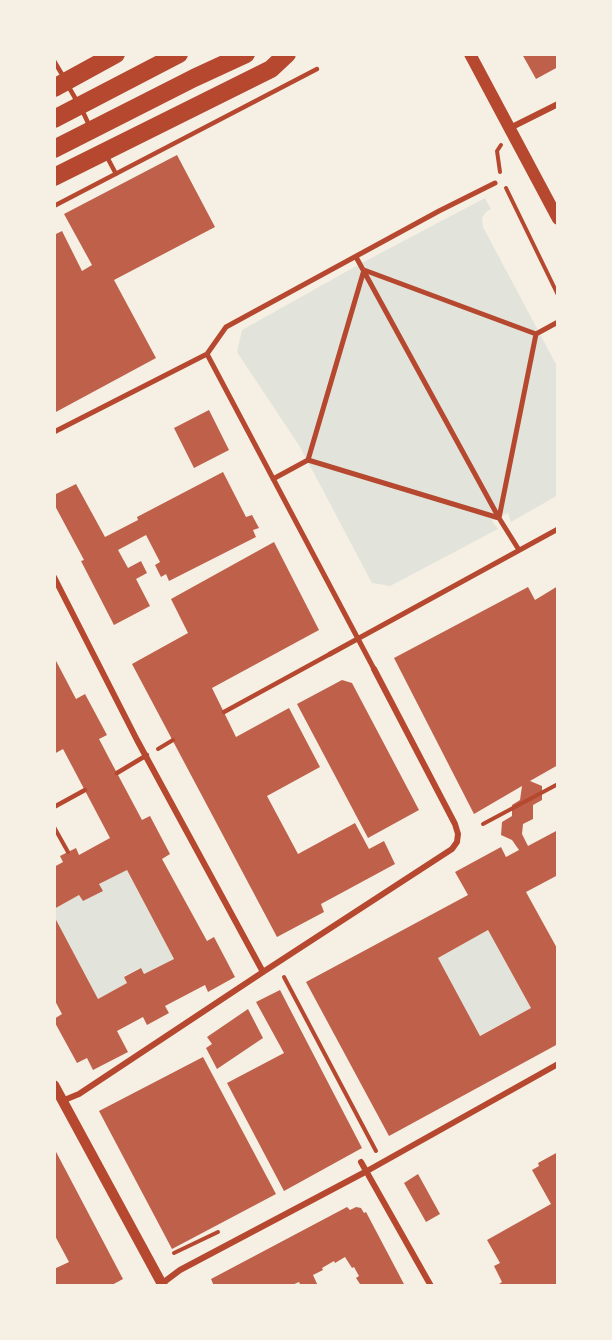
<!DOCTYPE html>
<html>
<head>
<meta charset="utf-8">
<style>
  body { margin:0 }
  #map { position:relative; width:612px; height:1340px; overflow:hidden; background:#f6efe4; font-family:"Fira Sans",sans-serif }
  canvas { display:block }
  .frame { position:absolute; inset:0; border:56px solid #f6efe4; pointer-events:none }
</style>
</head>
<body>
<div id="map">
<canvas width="612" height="1340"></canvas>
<div class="frame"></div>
</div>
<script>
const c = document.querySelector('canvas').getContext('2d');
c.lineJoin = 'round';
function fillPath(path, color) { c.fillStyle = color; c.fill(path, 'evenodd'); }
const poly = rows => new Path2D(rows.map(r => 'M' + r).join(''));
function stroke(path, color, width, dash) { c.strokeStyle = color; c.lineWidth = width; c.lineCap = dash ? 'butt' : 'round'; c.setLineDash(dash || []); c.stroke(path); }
fillPath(poly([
  [485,198,491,209,486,212,482,218,483,227,558,368,558,495,511,522,508,513,492,521,498,529,390,586,372,583,300,447,237,352,242,330,360,264],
  [127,870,174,959,144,974,140,968,124,976,127,983,98,999,54,916,54,909,79,895,83,901,102,891,99,884],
  [488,930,531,1008,464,1044,438,958]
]), '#e2e4dc');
fillPath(poly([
  [522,54,558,54,558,67,536,79],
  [177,155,215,227,114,280,156,358,54,413,54,235,62,231,82,271,92,265,64,214],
  [209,410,229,450,194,468,174,428],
  [223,472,246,517,252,515,259,528,253,530,256,537,169,581,166,574,161,577,155,565,160,562,146,535,118,550,128,568,141,561,147,573,136,579,150,606,114,625,81,561,84,560,54,504,54,495,76,484,105,537,138,520,137,517],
  [274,542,319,630,212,688,236,737,289,708,320,767,267,796,298,854,355,823,369,849,384,841,395,864,321,904,324,912,277,937,132,664,188,633,171,599],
  [558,586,558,765,530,781,542,786,542,800,533,805,533,819,523,824,522,834,528,846,558,830,558,875,526,892,558,950,558,1044,389,1136,306,982,468,895,455,872,501,847,506,857,519,850,512,840,501,835,502,822,512,816,512,805,520,800,522,786,474,814,394,658,528,587,535,600],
  [488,930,531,1008,480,1036,438,958],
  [54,657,76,699,85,694,107,735,99,739,110,760,142,820,150,816,170,854,162,859,207,941,214,937,235,977,208,992,205,985,165,1006,169,1013,147,1025,143,1017,117,1031,128,1052,93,1070,87,1058,77,1063,54,1021,54,1019,62,1014,54,999,54,916,98,999,127,983,124,977,141,968,144,974,174,959,127,870,99,884,103,891,83,901,79,895,54,909,54,867,63,862,60,856,76,848,79,855,110,838,63,749,54,754],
  [342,680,352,683,419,810,368,838,297,704],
  [280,990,362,1148,284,1191,227,1083,284,1053,256,1002],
  [248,1009,263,1038,217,1069,206,1048,212,1044,207,1037],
  [203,1057,276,1194,172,1249,99,1111],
  [54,1148,123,1279,110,1286,54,1286,54,1269,69,1262,54,1234],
  [558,1152,558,1286,501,1286,499,1284,502,1282,494,1266,500,1263,487,1240,551,1204,532,1170,539,1166,538,1163],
  [418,1174,440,1214,426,1222,404,1183],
  [347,1207,350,1210,356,1207,361,1208,364,1213,366,1212,405,1286,356,1286,360,1284,356,1278,359,1276,354,1267,352,1268,345,1257,335,1263,334,1261,322,1268,323,1270,313,1275,318,1286,301,1286,299,1282,290,1286,214,1286,211,1279]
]), '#bf614a');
stroke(poly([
  [500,172,497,151,501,145],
  [506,188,558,295],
  [158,749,173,740],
  [483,824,558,784],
  [54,827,68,852],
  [284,977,376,1151],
  [174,1253,218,1232]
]), '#b5482f', 4);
stroke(poly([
  [54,61,63,76],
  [67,84,78,103],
  [82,110,90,127],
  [106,155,116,174],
  [54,206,317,69],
  [224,712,330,654],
  [117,773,147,755],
  [54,807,85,790]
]), '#b5482f', 4.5);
stroke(poly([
  [356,257,499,518,519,550],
  [54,432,207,354],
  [308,460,499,518,536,334],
  [273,479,308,460,364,270,536,334,558,322],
  [330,654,558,529],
  [374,669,207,354,226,327,439,211,495,183]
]), '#b5482f', 5);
stroke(poly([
  [510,128,558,104],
  [54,577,137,740,263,972],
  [62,1101,79,1094,263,972,452,849,457,842,458,834,455,824,374,669],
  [361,1162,431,1286],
  [160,1285,180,1270,367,1171,558,1064]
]), '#b5482f', 6);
stroke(poly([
  [54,1085,163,1286]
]), '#b5482f', 10);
stroke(poly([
  [470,54,558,219]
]), '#b5482f', 12);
stroke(poly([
  [54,88,116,54],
  [54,119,179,54],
  [54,149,194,78,246,54],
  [54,177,271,69,287,54]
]), '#b5482f', 18);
</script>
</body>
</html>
